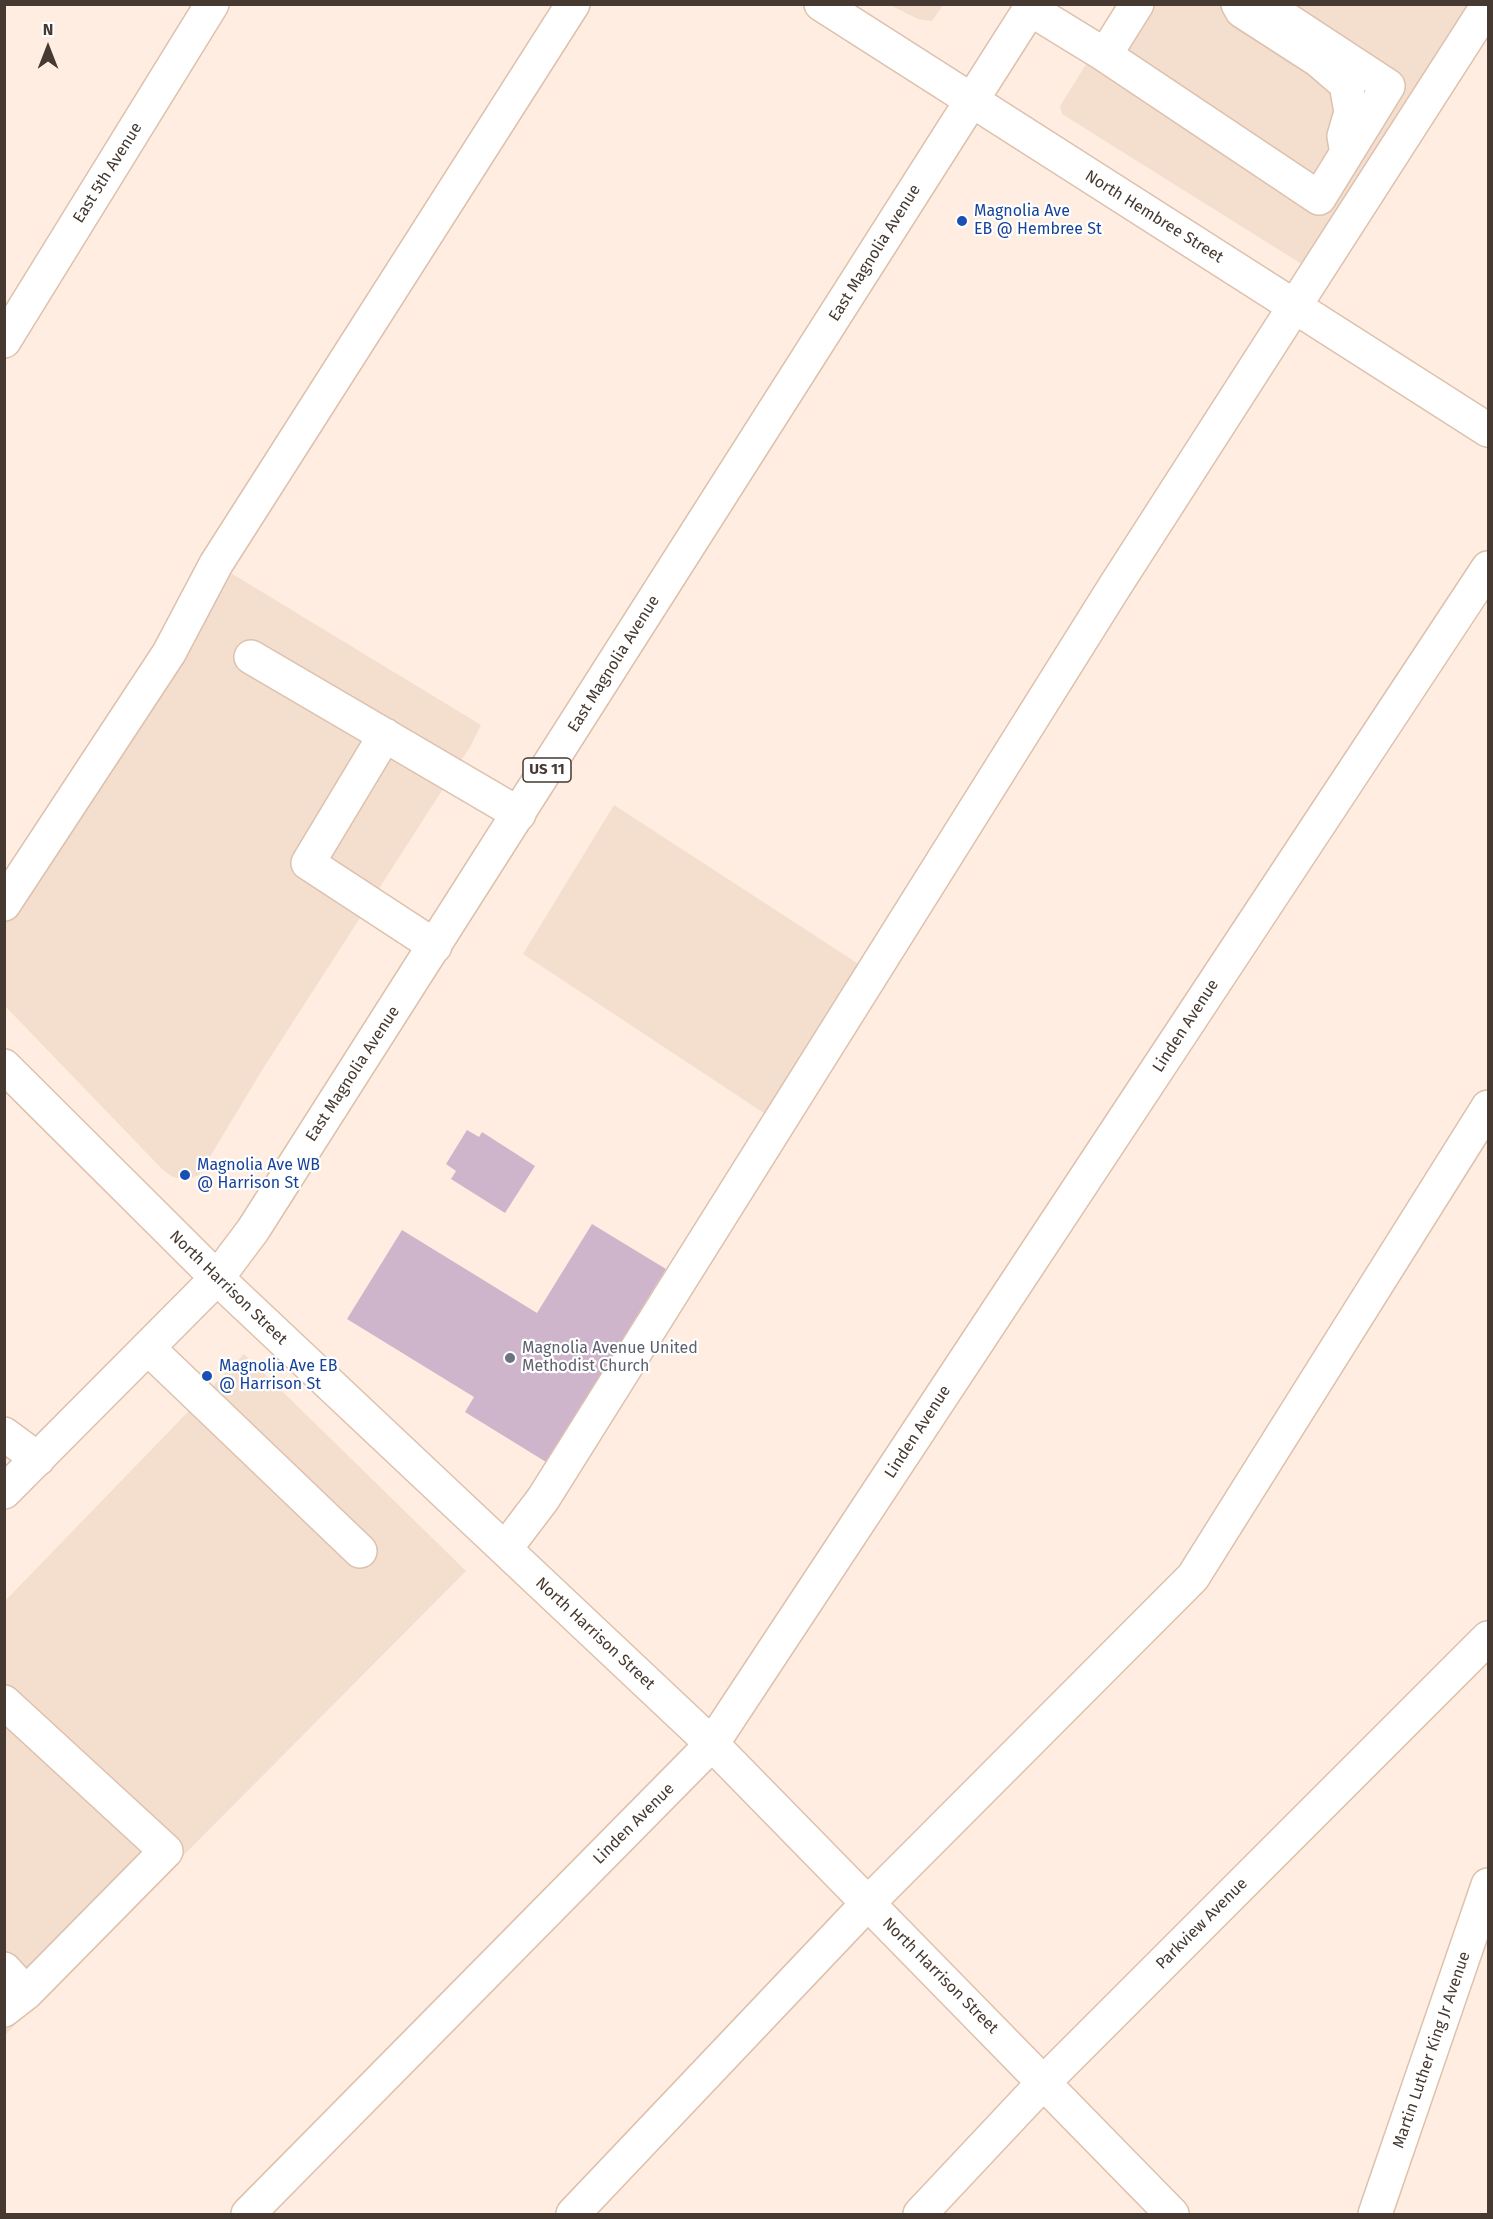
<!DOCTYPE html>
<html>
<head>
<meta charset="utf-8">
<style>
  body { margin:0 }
  #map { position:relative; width:1493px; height:2219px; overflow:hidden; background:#feede0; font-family:"Fira Sans",sans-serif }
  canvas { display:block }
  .frame { position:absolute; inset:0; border:6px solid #453931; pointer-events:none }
  .north { position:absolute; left:18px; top:18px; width:60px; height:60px; -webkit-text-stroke:4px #fff; paint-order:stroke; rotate:0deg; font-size:16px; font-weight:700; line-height:24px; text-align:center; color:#453931 }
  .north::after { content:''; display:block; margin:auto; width:21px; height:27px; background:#453931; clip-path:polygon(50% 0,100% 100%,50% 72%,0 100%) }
</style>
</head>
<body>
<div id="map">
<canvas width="1493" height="2219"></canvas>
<div class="frame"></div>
<div class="north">N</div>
</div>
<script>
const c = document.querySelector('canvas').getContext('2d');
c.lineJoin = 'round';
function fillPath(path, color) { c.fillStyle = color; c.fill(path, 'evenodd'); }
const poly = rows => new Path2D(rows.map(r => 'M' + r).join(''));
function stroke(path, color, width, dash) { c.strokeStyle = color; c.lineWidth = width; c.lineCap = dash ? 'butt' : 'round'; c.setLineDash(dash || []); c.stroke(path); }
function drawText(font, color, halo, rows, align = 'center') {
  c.font = font + ' "Fira Sans",sans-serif'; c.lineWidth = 4.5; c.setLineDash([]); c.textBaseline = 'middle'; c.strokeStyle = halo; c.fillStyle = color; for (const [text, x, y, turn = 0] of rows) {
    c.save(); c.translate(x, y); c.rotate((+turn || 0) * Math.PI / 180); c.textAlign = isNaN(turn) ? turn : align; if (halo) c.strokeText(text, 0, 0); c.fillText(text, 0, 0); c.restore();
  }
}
fillPath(poly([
  [890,5,943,5,932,21,918,19],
  [1123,5,1487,5,1316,273,1062,114,1060,106],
  [216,564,481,725,470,747,264,1067,199,1175,186,1180,173,1177,163,1170,5,1006,4,904],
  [614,805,874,974,779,1123,523,954],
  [244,1354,466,1571,5,2035,5,1601]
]), '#f4dece');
fillPath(poly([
  [467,1130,479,1137,482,1132,535,1166,505,1213,451,1179,456,1171,446,1164],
  [592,1224,666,1269,546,1462,465,1412,474,1397,347,1319,402,1230,537,1313]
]), '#cfb5cc');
const minor = poly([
  [821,4,1488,430],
  [1238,4,1242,11,1318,60,1346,84,1351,112,1344,136,1346,148],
  [1030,9,1105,55,1319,198,1388,86,1263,4],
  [1105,55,1137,4],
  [4,341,212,4],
  [251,657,519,814],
  [385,735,308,863,435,946],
  [4,904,169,653,216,564,573,4],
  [4,1066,217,1278,712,1744,1172,2214],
  [148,1348,360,1551],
  [4,1434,38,1459],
  [505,1549,543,1499,1115,586,1488,5],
  [4,1702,166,1851,26,1993],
  [4,1969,26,1993,4,2010],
  [248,2214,712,1744,1488,568],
  [573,2214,868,1903,1193,1577,1488,1107],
  [920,2214,1044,2082,1488,1638]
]);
const major = poly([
  [4,1492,217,1278,253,1230,1033,4],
  [1375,2214,1488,1885]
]);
stroke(minor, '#ddc1ad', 36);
stroke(major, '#ddc1ad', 36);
stroke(minor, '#fff', 33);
stroke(major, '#fff', 33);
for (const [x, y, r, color] of [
  [962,221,6,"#1a4fb4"],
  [185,1175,6,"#1a4fb4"],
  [510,1358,6,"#6b7280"],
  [207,1376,6,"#1a4fb4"]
]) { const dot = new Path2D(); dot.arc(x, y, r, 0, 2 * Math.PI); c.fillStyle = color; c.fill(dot); stroke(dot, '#fff', 2); }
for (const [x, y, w] of [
  [547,770,48]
]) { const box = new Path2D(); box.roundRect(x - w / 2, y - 12, w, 24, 4.5); c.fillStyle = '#fff'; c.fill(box); stroke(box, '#453931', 1.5); }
drawText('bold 15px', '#453931', null, [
  ["US 11",547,770]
]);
drawText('16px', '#453931', '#fff', [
  ["East 5th Avenue",108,173,-58],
  ["North Hembree Street",1154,217,32],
  ["East Magnolia Avenue",875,253,-58],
  ["East Magnolia Avenue",614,664,-58],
  ["Linden Avenue",1186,1026,-57],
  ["East Magnolia Avenue",353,1074,-57],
  ["North Harrison Street",228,1288,44],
  ["Linden Avenue",918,1432,-57],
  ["North Harrison Street",595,1634,43],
  ["Linden Avenue",634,1824,-45],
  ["Parkview Avenue",1202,1924,-45],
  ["North Harrison Street",940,1976,45],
  ["Martin Luther King Jr Avenue",1432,2050,-71]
]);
drawText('16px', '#164399', '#fff', [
  ["Magnolia Ave",974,212],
  ["EB @ Hembree St",974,230],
  ["Magnolia Ave WB",197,1166],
  ["@ Harrison St",197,1184],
  ["Magnolia Ave EB",219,1367],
  ["@ Harrison St",219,1385]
], 'left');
drawText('16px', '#5b616d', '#fff', [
  ["Magnolia Avenue United",522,1349],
  ["Methodist Church",522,1367]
], 'left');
</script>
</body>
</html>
